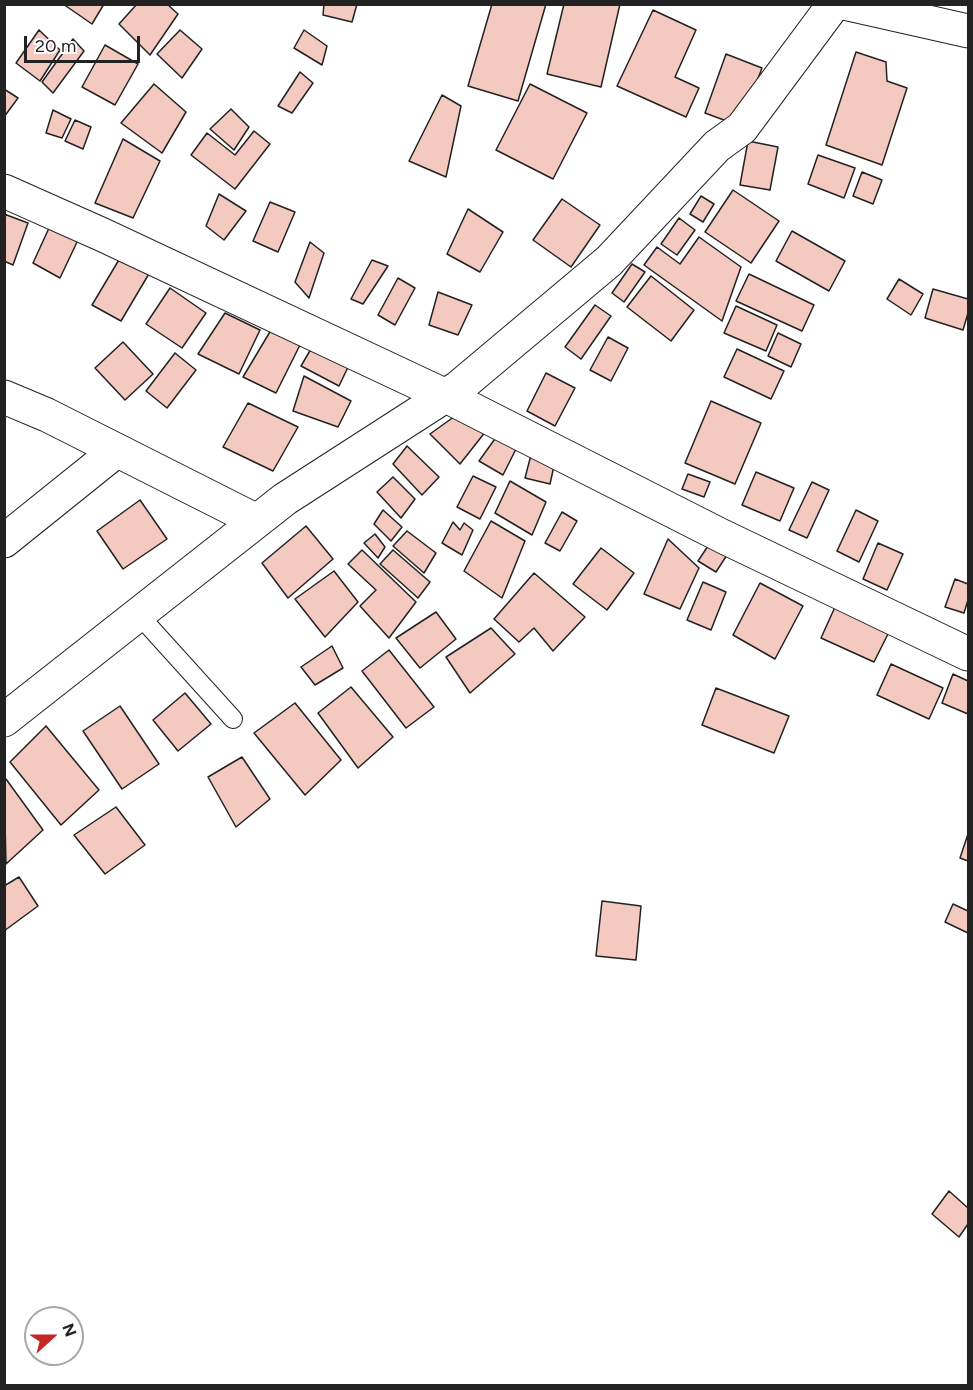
<!DOCTYPE html>
<html>
<head>
<meta charset="utf-8">
<style>
  body { margin:0 }
  #map { position:relative; width:973px; height:1390px; overflow:hidden; background:#fff; font-family:Figtree,sans-serif }
  canvas { display:block }
  .frame { position:absolute; inset:0; border:6px solid #222; pointer-events:none }
  .north { position:absolute; left:24px; top:1306px; width:60px; height:60px; box-sizing:border-box; background:#fff; border:2px solid #a7a7a7; border-radius:50%; rotate:69deg; font-size:16px; font-weight:700; line-height:24px; text-align:center; color:#222 }
  .north::after { content:''; display:block; margin:auto; width:21px; height:27px; background:#c62828; clip-path:polygon(50% 0,100% 100%,50% 72%,0 100%) }
  .scale { position:absolute; left:24px; top:36px; width:116px; height:27px; box-sizing:border-box; border:3px solid #222; border-top:0; padding-left:8px; font-size:18px; line-height:21px; white-space:nowrap; color:#222; -webkit-text-stroke:4px #fff; paint-order:stroke }
</style>
</head>
<body>
<div id="map">
<canvas width="973" height="1390"></canvas>
<div class="frame"></div>
<div class="north">N</div>
<div class="scale">20 m</div>
</div>
<script>
const c = document.querySelector('canvas').getContext('2d');
c.lineJoin = 'round';
function fillPath(path, color) { c.fillStyle = color; c.fill(path, 'evenodd'); }
const poly = rows => new Path2D(rows.map(r => 'M' + r).join(''));
function stroke(path, color, width, dash) { c.strokeStyle = color; c.lineWidth = width; c.lineCap = dash ? 'butt' : 'round'; c.setLineDash(dash || []); c.stroke(path); }
const building = poly([
  [63,4,104,4,92,24,63,4],
  [137,4,167,4,178,14,150,55,119,24,137,4],
  [324,4,357,4,352,22,323,15,324,4],
  [492,4,546,4,518,101,468,86,492,4],
  [564,4,620,4,601,87,547,74,564,4],
  [653,10,696,30,675,77,699,88,686,117,617,86,653,10],
  [39,30,60,50,40,81,16,63,39,30],
  [180,30,202,49,182,78,157,54,180,30],
  [304,30,327,46,322,65,294,48,304,30],
  [73,39,84,51,53,93,42,82,73,39],
  [105,45,138,64,115,105,82,87,105,45],
  [856,52,886,62,887,81,907,88,882,165,826,145,856,52],
  [726,54,762,68,740,126,705,113,726,54],
  [300,72,313,83,292,113,278,106,300,72],
  [154,84,186,112,162,153,121,123,154,84],
  [530,84,587,113,553,179,496,150,530,84],
  [4,89,18,98,4,117,4,89],
  [442,95,461,106,446,177,409,161,442,95],
  [231,109,249,127,234,150,210,129,231,109],
  [53,110,71,119,62,138,46,133,53,110],
  [75,120,91,127,83,149,65,141,75,120],
  [254,131,270,144,235,189,191,155,207,133,235,155,254,131],
  [123,139,160,161,133,218,95,203,123,139],
  [748,141,778,147,770,190,740,185,748,141],
  [818,155,855,168,844,198,808,184,818,155],
  [862,172,882,180,873,204,853,196,862,172],
  [733,190,779,221,751,263,705,232,733,190],
  [219,194,246,211,224,240,206,226,219,194],
  [701,196,714,204,703,222,690,214,701,196],
  [562,199,600,225,571,267,533,240,562,199],
  [270,202,295,212,278,252,253,241,270,202],
  [468,209,503,232,480,272,447,254,468,209],
  [4,214,28,223,13,265,4,261,4,214],
  [679,218,695,230,677,255,661,244,679,218],
  [49,228,78,240,60,278,33,263,49,228],
  [792,231,845,261,829,291,776,261,792,231],
  [699,237,741,267,722,321,644,265,657,247,680,264,699,237],
  [310,242,324,253,309,298,295,282,310,242],
  [123,253,153,267,121,321,92,305,123,253],
  [372,260,388,266,363,304,351,299,372,260],
  [632,264,645,272,624,302,612,293,632,264],
  [749,274,814,305,802,331,736,301,749,274],
  [651,276,694,310,671,341,627,307,651,276],
  [398,278,415,288,395,325,378,315,398,278],
  [899,279,923,294,911,315,887,299,899,279],
  [170,288,206,313,182,348,146,324,170,288],
  [933,289,968,299,968,313,963,330,925,318,933,289],
  [438,292,472,305,458,335,429,325,438,292],
  [595,305,611,316,581,359,565,347,595,305],
  [736,306,777,325,766,351,724,333,736,306],
  [225,313,260,330,239,374,198,354,225,313],
  [274,325,302,341,276,393,243,377,274,325],
  [778,333,801,344,791,367,768,356,778,333],
  [608,337,628,348,611,381,590,370,608,337],
  [123,342,153,374,125,400,95,368,123,342],
  [315,342,350,363,339,386,301,366,315,342],
  [737,349,784,371,771,399,724,377,737,349],
  [175,353,196,370,167,408,146,391,175,353],
  [546,373,575,388,555,426,527,411,546,373],
  [304,376,351,401,338,427,293,411,304,376],
  [711,401,761,423,735,484,685,463,711,401],
  [248,403,298,427,273,471,223,447,248,403],
  [462,411,486,431,460,464,430,434,462,411],
  [497,436,517,447,503,475,479,461,497,436],
  [407,446,439,477,422,495,393,464,407,446],
  [532,451,556,457,550,484,525,478,532,451],
  [756,472,794,488,780,521,742,505,756,472],
  [688,474,710,482,704,497,682,489,688,474],
  [473,476,496,487,480,519,457,507,473,476],
  [393,477,415,499,401,518,377,492,393,477],
  [510,481,546,502,532,535,495,513,510,481],
  [812,482,829,490,807,538,789,530,812,482],
  [140,500,167,539,123,569,97,531,140,500],
  [383,510,402,527,391,541,374,524,383,510],
  [856,510,878,521,859,562,837,551,856,510],
  [562,512,577,521,560,551,545,543,562,512],
  [491,521,525,541,502,598,464,571,491,521],
  [453,522,460,530,464,523,473,530,462,555,442,543,453,522],
  [306,526,333,559,288,598,262,563,306,526],
  [407,531,436,553,424,573,393,546,407,531],
  [375,534,385,547,378,558,364,543,375,534],
  [668,539,699,568,680,609,644,594,668,539],
  [710,543,727,555,716,572,698,561,710,543],
  [878,543,903,554,887,590,863,579,878,543],
  [601,548,634,573,607,610,573,584,601,548],
  [362,550,416,602,389,638,360,606,376,590,348,564,362,550],
  [393,550,430,582,418,598,380,564,393,550],
  [334,571,358,602,325,637,295,599,334,571],
  [534,573,585,617,553,651,534,628,519,642,494,619,534,573],
  [955,579,968,584,968,600,964,613,945,607,955,579],
  [703,582,726,592,711,630,687,620,703,582],
  [760,583,803,606,775,659,733,635,760,583],
  [835,607,889,632,874,662,821,638,835,607],
  [436,612,456,639,420,668,396,638,436,612],
  [491,628,515,654,470,693,446,657,491,628],
  [332,646,343,668,315,685,301,667,332,646],
  [389,650,434,707,406,728,362,671,389,650],
  [891,664,943,688,929,719,877,695,891,664],
  [953,674,968,681,968,714,942,703,953,674],
  [351,687,393,737,358,768,318,713,351,687],
  [716,688,789,716,774,753,702,725,716,688],
  [185,693,211,724,178,751,153,720,185,693],
  [295,703,341,760,305,795,254,733,295,703],
  [120,706,159,764,122,789,83,731,120,706],
  [46,726,99,790,61,825,10,762,46,726],
  [242,757,270,799,236,827,208,777,242,757],
  [6,779,43,830,6,864,4,781,6,779],
  [116,807,145,845,105,874,74,835,116,807],
  [968,834,968,861,960,858,968,834],
  [19,877,38,906,4,931,4,886,19,877],
  [602,901,641,906,636,960,596,956,602,901],
  [953,904,968,911,968,933,945,922,953,904],
  [949,1191,968,1208,968,1224,959,1237,932,1214,949,1191]
]);
fillPath(building, '#f3c9c0');
stroke(building, '#222', 1.5);
const service = poly([
  [138,614,233,719]
]);
const minor = poly([
  [4,191,103,235,446,396,722,536,968,654],
  [4,397,47,415,257,521],
  [4,541,116,451],
  [4,720,285,499,459,387,609,261,717,146,742,128,834,4]
]);
const primary = poly([
  [848,4,968,31]
]);
stroke(service, '#222', 20);
stroke(minor, '#222', 35);
stroke(primary, '#222', 35);
stroke(service, '#fff', 18);
stroke(minor, '#fff', 33);
stroke(primary, '#fff', 33);
</script>
</body>
</html>
